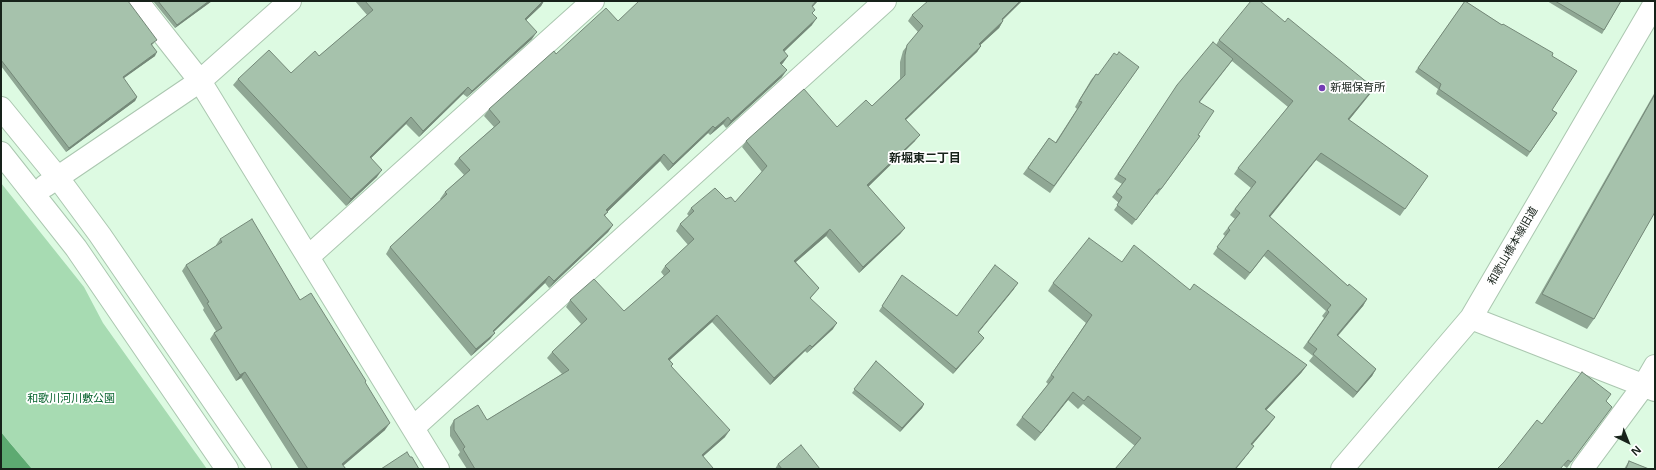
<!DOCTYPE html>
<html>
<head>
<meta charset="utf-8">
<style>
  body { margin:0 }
  #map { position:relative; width:1656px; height:470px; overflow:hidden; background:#ddfae2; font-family:"Open Sans",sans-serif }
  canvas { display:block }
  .frame { position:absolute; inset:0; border:2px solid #17221a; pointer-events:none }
  .north { position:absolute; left:1608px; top:422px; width:40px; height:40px; -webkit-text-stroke:3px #fff; paint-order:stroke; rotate:137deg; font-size:11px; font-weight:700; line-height:16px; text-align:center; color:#17221a }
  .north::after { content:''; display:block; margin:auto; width:14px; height:18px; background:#17221a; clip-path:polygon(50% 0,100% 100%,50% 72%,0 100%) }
</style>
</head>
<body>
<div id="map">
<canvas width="1656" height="470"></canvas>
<div class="frame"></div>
<div class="north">N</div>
</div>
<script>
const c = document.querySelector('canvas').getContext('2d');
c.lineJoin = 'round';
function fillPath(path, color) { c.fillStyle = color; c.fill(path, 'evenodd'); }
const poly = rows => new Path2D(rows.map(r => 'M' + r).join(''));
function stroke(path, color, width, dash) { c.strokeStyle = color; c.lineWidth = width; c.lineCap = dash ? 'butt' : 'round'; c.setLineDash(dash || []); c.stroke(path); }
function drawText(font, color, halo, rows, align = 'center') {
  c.font = font + ' "Open Sans","Noto Sans JP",sans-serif'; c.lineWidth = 3.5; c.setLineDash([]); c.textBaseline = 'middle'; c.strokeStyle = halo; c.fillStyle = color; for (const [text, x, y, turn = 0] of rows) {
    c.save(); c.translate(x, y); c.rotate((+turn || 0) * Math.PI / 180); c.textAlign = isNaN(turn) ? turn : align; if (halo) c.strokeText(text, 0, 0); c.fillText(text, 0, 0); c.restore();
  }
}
fillPath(poly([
  [1,183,84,287,103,323,207,469,32,469,1,432]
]), '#a7dbb2');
fillPath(poly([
  [1,432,10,443,32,469,1,469]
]), '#5daa71');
const minor = poly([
  [137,1,200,81,438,469],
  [1,108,58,178,100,235,260,469],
  [1,153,76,248,227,469],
  [45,186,200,81,290,1],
  [308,257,593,1],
  [1471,318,1655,390],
  [414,427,885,1],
  [1342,469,1471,318,1655,3],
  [1582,469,1644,385,1655,366]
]);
stroke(minor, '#abc7b0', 24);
stroke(minor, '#fff', 22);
fillPath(poly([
  [1,1,154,43,152,45,155,56,123,78,137,97,135,101,66,152,1,66],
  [153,1,212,1,175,28],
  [355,1,544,1,541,6,526,20,532,39,467,97,463,94,419,137,406,124,371,158,377,177,346,206,233,85,238,79,291,73,319,56,367,15],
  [1022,1,1003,20,1003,21,999,28,980,45,981,46,977,52,906,120,915,141,868,186,905,228,900,234,859,273,826,236,796,262,819,288,810,299,833,329,807,353,805,351,770,385,712,322,670,360,673,364,671,366,725,437,703,456,713,469,467,469,458,455,460,452,450,436,450,427,454,420,487,420,562,374,547,358,552,352,581,324,566,307,570,300,624,311,664,276,661,272,665,266,688,245,676,231,680,224,689,216,687,214,691,208,726,199,735,202,762,172,742,147,746,141,837,127,872,106,900,79,900,62,903,51,918,32,908,21,912,15],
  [1465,1,1502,25,1552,56,1552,110,1557,113,1527,157,1436,94,1438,89,1415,72],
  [1547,1,1621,1,1602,34],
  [812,7,812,25,784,52,788,56,782,64,782,77,726,128,723,124,710,135,708,133,668,171,660,161,608,211,605,216,613,225,608,232,549,288,545,283,494,332,495,333,490,339,471,356,386,254,390,247,441,200,440,199,445,192,464,175,454,164,459,158,494,127,484,116,489,109,556,54,618,21],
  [1219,40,1370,94,1349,120,1428,176,1400,216,1316,160,1270,217,1348,286,1367,299,1363,306,1338,336,1376,369,1372,376,1353,398,1309,361,1313,356,1303,348,1324,318,1322,316,1326,311,1264,256,1245,280,1213,254,1225,236,1223,234,1235,219,1230,215,1251,188,1234,174,1238,168,1288,107,1232,61,1200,102,1198,135,1200,136,1157,195,1156,194,1132,225,1114,210,1119,203,1112,197,1122,184,1114,179,1174,91,1216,45],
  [1117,55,1139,67,1050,193,1023,174,1049,138,1055,143,1077,109,1075,107,1091,80,1096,74,1098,75],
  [1655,92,1655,212,1594,319,1587,329,1535,303],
  [220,239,300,300,365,383,385,430,343,466,346,469,299,469,241,378,236,381,210,339,214,333,216,331,203,310,204,308,182,271,186,265,216,246,216,245],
  [1122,262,1190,290,1307,365,1301,373,1266,410,1275,417,1269,425,1252,445,1248,454,1135,446,1083,404,1078,409,1068,400,1035,441,1016,425,1022,417,1048,384,1046,382,1086,323,1048,291,1053,283],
  [899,280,957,316,1014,289,978,333,984,338,980,343,953,374,879,311],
  [876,361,924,404,922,408,900,432,852,393],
  [1606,401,1612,407,1567,468,1564,466,1542,424],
  [1629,461,1649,469,1624,469],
  [778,464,820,469,775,469]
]), '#8fa794');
fillPath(poly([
  [209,1,212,1,175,28,177,25],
  [543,1,544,1,541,6,520,26,525,19],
  [816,1,818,1,807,13,812,6],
  [1020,1,1022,1,997,25,1002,19],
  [817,18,812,25,778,57,783,50],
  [1003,21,999,28,975,50,979,44],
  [537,32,532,39,467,97,472,91],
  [981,46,977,52,900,125,905,119],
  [157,52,155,56,120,81,123,77],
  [788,56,783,63,776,70,780,63],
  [787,70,782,77,726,128,731,121],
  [468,87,463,94,419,137,423,131],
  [1374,88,1370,94,1344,126,1348,119],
  [137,97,135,101,66,152,69,148],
  [411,117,406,124,365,164,370,157],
  [728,117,723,124,710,135,715,128],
  [713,126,708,133,668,171,673,164],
  [920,135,915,141,863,192,867,185],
  [1321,153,1316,160,1265,223,1269,216],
  [664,154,660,161,602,217,606,210],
  [382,170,377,177,346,206,351,199],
  [613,225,608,232,549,288,554,281],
  [905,228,900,234,859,273,863,267],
  [830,229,826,236,790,267,794,261],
  [549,276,545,283,488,337,493,331],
  [1018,283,1014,289,974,338,978,332],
  [1367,299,1363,306,1332,342,1337,335],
  [717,315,712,322,664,365,668,359],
  [837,323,833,329,807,353,812,347],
  [495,333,490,339,471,356,476,349],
  [984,338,980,343,953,374,956,369],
  [810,345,805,351,770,385,774,378],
  [1307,365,1301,373,1260,417,1265,409],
  [1376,369,1372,376,1353,398,1357,392],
  [245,372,241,378,236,381,240,375],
  [1073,392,1068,400,1035,441,1041,433],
  [924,404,922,408,900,432,902,428],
  [1275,417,1269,425,1246,452,1251,444],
  [390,423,385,430,339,469,342,464],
  [730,430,725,437,698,461,702,455],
  [1254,446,1248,454,1236,469,1235,469]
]), '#748878');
const building = poly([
  [1,1,128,1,157,40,151,44,157,52,123,77,137,97,69,148,1,60,1,1],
  [158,1,209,1,177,25,158,1],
  [365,1,543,1,525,19,537,32,472,91,468,87,423,131,411,117,370,157,382,170,351,199,238,79,269,50,291,73,315,51,319,56,373,10,365,1],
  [639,1,816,1,812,6,815,10,812,13,817,18,783,50,788,56,780,63,787,70,731,121,728,117,715,128,713,126,673,164,664,154,606,210,608,212,604,215,613,225,554,281,549,276,493,331,495,333,476,349,390,247,447,194,445,192,470,170,459,158,500,122,489,109,554,51,556,54,606,8,618,21,639,1],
  [928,1,1020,1,1002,19,1003,21,979,44,981,46,905,119,920,135,867,185,905,228,863,267,830,229,794,261,819,288,810,298,837,323,812,347,810,345,774,378,717,315,668,359,673,364,671,366,730,430,702,455,713,468,712,469,475,469,463,449,465,447,454,430,454,420,478,405,487,420,569,370,552,352,587,319,570,300,594,279,624,311,670,271,665,266,694,239,680,224,694,211,691,208,715,188,726,199,731,197,735,202,767,166,746,141,804,89,837,127,866,100,872,106,905,75,905,55,907,45,923,26,912,15,928,1],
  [1251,1,1260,1,1285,22,1288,18,1374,88,1348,119,1428,176,1405,209,1321,153,1269,216,1348,286,1349,284,1367,299,1337,335,1376,369,1357,392,1313,354,1317,349,1308,342,1329,312,1327,310,1331,305,1268,250,1250,273,1217,247,1230,230,1228,228,1240,213,1235,209,1256,182,1238,168,1293,101,1219,40,1251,1],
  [1465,1,1502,25,1503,24,1553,53,1552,56,1577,71,1552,110,1557,113,1530,152,1439,89,1441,84,1418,68,1465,1],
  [1555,1,1621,1,1604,30,1555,1],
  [1213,42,1233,59,1199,102,1214,111,1198,135,1200,136,1161,189,1159,189,1136,220,1117,205,1122,197,1116,192,1126,179,1118,174,1177,85,1213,42],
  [1119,52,1139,67,1054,186,1028,168,1049,138,1056,143,1082,102,1079,101,1096,74,1098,75,1114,53,1117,55,1119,52],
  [1655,94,1655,212,1594,319,1542,294,1655,94],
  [252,219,300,300,311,293,366,381,365,382,390,423,342,464,346,469,308,469,245,372,240,375,214,333,222,328,207,303,209,302,186,265,222,242,220,239,252,219],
  [1089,238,1122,262,1134,245,1190,290,1194,284,1307,365,1265,409,1275,417,1251,444,1254,446,1235,469,1115,469,1141,438,1088,396,1084,401,1073,392,1041,433,1022,417,1054,377,1051,375,1092,315,1053,283,1089,238],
  [995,265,1018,283,978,332,984,338,956,369,882,306,902,275,957,316,995,265],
  [876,361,924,404,902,428,854,389,876,361],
  [1582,372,1611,394,1606,401,1612,407,1571,462,1568,460,1560,469,1497,469,1504,462,1537,420,1542,424,1582,372],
  [801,445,820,469,782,469,778,464,801,445],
  [407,452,410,457,412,457,419,469,381,469,407,452],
  [1629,461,1649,469,1626,469,1629,461]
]);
fillPath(building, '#a6c2ac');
stroke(building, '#748878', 1);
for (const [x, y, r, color] of [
  [1322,88,4,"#733db4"]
]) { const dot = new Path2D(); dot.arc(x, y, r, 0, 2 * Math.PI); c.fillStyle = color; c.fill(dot); stroke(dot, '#fff', 1.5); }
drawText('11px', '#17221a', '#fff', [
  ["新堀保育所",1330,88]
], 'left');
drawText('11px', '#17221a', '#fff', [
  ["和歌山橋本線旧道",1513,246,-60]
]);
drawText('11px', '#09642f', '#fff', [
  ["和歌川河川敷公園",71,399]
]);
drawText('bold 12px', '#17221a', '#fff', [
  ["新堀東二丁目",925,159]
]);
</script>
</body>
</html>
